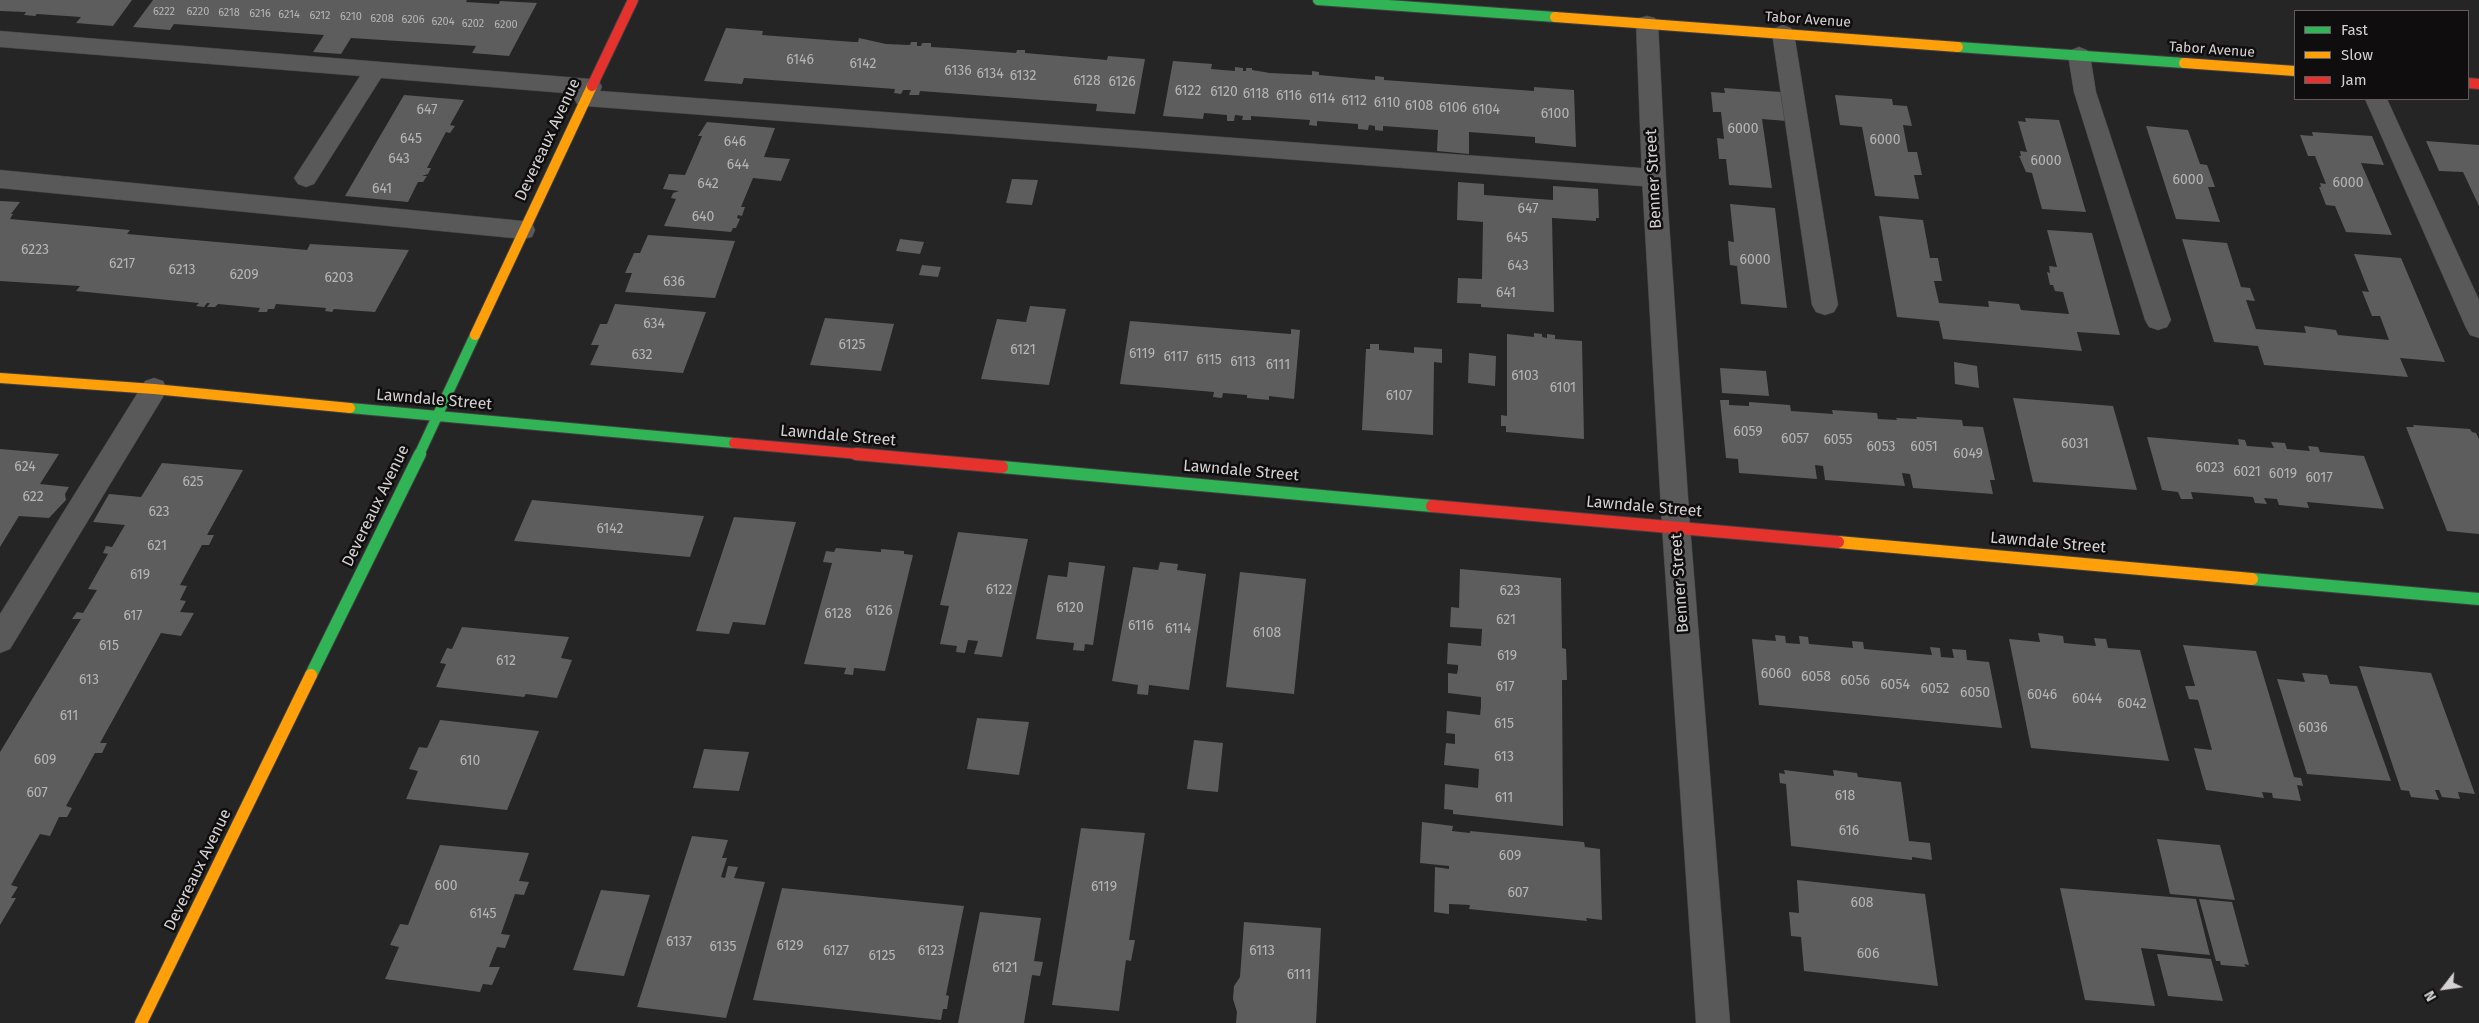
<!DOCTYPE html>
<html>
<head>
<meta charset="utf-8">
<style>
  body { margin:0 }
  #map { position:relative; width:2479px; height:1023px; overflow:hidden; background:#252525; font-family:"Fira Sans",sans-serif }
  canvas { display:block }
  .legend { position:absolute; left:2294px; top:10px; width:175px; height:90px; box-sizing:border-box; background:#0f0d0d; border:1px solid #5e5c5c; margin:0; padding:6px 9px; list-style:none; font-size:15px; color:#d4d2d2 }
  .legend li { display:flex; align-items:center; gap:10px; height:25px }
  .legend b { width:25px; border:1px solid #5e5c5c }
  .north { position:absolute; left:2419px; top:963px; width:50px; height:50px; -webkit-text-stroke:4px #0f0d0d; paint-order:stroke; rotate:240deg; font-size:14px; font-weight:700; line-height:20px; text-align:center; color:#d4d2d2 }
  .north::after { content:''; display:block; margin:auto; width:18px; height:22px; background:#d4d2d2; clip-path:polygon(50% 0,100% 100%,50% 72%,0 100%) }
</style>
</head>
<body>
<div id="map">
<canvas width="2479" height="1023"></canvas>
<ul class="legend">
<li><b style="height:6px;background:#30b455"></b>Fast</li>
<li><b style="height:6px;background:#ff9f0a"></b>Slow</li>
<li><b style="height:6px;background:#e5322d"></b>Jam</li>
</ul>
<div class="north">N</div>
</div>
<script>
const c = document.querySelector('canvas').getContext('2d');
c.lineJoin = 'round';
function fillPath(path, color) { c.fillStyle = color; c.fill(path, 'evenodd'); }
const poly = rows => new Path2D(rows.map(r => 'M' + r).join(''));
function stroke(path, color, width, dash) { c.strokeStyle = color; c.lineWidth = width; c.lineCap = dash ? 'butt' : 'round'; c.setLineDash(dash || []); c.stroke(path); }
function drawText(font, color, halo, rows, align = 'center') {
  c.font = font + ' "Fira Sans",sans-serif'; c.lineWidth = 5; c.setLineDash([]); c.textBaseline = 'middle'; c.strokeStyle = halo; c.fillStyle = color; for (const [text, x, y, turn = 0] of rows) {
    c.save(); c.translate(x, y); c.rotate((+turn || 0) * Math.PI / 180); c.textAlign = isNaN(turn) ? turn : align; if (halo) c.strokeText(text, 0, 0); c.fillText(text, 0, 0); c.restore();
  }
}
fillPath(poly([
  [0,0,132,0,113,26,76,23,81,17,37,14,35,16,24,15,26,12,0,11],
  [153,0,467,0,466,2,499,4,500,1,537,3,509,56,472,53,476,46,351,38,341,54,313,52,324,35,174,24,170,30,133,27],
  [726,28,763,31,762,35,854,42,858,42,859,38,886,44,910,45,911,42,917,42,917,46,921,46,922,43,931,43,931,47,949,48,1016,53,1017,50,1025,50,1025,53,1107,60,1108,56,1145,59,1135,114,1096,111,1097,104,1001,97,920,91,919,95,909,95,911,90,903,90,901,94,894,93,895,89,744,78,742,84,704,81],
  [1173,61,1212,64,1211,69,1235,71,1235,67,1243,68,1243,71,1246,71,1246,68,1252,68,1252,70,1270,73,1312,75,1312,71,1319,72,1319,75,1375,80,1375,76,1384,77,1384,80,1534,91,1534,87,1574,90,1576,147,1535,143,1535,137,1469,132,1469,154,1437,151,1438,130,1383,126,1383,131,1375,130,1375,126,1369,125,1368,130,1358,129,1358,124,1317,121,1317,126,1309,125,1310,120,1251,116,1251,120,1242,120,1243,116,1235,115,1234,121,1227,121,1227,115,1204,113,1203,119,1163,116],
  [1724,88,1781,92,1786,121,1762,119,1772,188,1729,185,1726,159,1719,159,1717,138,1724,139,1721,112,1713,112,1711,92,1725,93],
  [404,95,464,100,450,125,455,126,450,133,446,132,427,168,431,168,428,174,422,176,427,176,423,182,418,182,408,202,345,196],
  [1835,95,1892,99,1893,105,1907,106,1912,126,1903,125,1908,152,1917,152,1922,175,1914,175,1919,199,1875,196,1862,127,1840,125],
  [2025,118,2059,120,2086,212,2042,209,2032,173,2026,172,2019,156,2021,156,2020,151,2027,152,2018,121,2026,122],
  [707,122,775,128,764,157,790,159,781,181,753,178,741,207,745,207,742,216,738,215,737,218,740,219,736,228,733,228,731,232,664,226,676,199,671,198,673,193,679,191,663,189,669,174,685,175,702,136,698,136],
  [2146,126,2188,130,2200,164,2207,165,2210,173,2215,187,2208,187,2220,222,2176,219],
  [2312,132,2372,136,2384,165,2361,163,2392,235,2346,232,2335,206,2326,205,2319,187,2321,187,2320,183,2326,184,2315,156,2308,156,2300,135,2313,136],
  [2426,141,2479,145,2479,206,2463,172,2439,171],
  [1012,179,1038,180,1032,205,1006,203],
  [1458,182,1484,184,1484,195,1553,200,1553,186,1598,189,1599,218,1596,218,1596,221,1552,218,1554,312,1481,307,1481,304,1457,303,1458,278,1482,279,1483,222,1457,220],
  [0,201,20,202,11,214,13,214,10,219,130,230,127,234,307,250,310,244,409,250,375,312,334,309,332,312,325,311,326,308,276,304,274,309,268,309,267,312,258,312,260,308,218,304,215,307,207,307,210,303,207,303,204,307,196,306,199,303,76,291,80,286,0,281],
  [1730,204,1775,208,1787,308,1741,304,1737,266,1730,265,1729,255,1728,241,1734,242],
  [1879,216,1923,220,1930,258,1938,258,1942,281,1934,281,1939,303,1989,307,1988,301,2019,304,2021,310,2069,314,2063,292,2055,291,2053,285,2050,285,2047,272,2050,273,2049,266,2057,267,2047,230,2092,233,2120,335,2077,332,2082,351,1943,339,1939,321,1897,317],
  [648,235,735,241,715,298,625,292,632,273,625,273,634,253,640,253],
  [900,239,924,242,920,254,896,251],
  [2182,239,2227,243,2241,287,2250,288,2255,301,2246,300,2256,329,2306,333,2304,326,2336,330,2338,335,2389,340,2380,316,2372,316,2362,291,2369,292,2354,254,2401,258,2445,362,2400,358,2408,377,2264,365,2258,346,2214,342],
  [922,265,941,267,938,277,919,275],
  [615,304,706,312,683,373,590,365,599,345,591,345,600,324,607,324],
  [1030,306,1066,309,1049,385,981,379,997,319,1026,322],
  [825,318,894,324,881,371,810,365],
  [1130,321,1291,334,1291,329,1300,330,1294,399,1269,396,1269,400,1247,398,1247,395,1223,393,1222,398,1213,397,1214,392,1120,384],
  [1534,333,1542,334,1542,337,1547,338,1547,334,1555,335,1555,339,1582,341,1584,439,1506,432,1506,426,1501,426,1501,415,1507,416,1507,334,1534,337],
  [1370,344,1379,344,1379,350,1414,353,1414,347,1442,349,1442,363,1434,362,1433,435,1362,430,1366,349,1370,349],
  [1469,353,1496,356,1495,386,1468,383],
  [1954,362,1977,366,1979,388,1955,384],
  [1720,368,1766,371,1769,396,1722,393],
  [2013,398,2113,406,2137,490,2033,482],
  [1720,400,1729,400,1729,405,1749,406,1749,402,1790,405,1791,411,1833,414,1832,410,1877,413,1878,419,1897,420,1896,418,1917,419,1916,417,1962,420,1963,426,1983,427,1995,480,1990,480,1993,494,1913,488,1910,474,1902,473,1905,486,1825,480,1823,466,1815,465,1817,479,1739,473,1738,459,1726,458],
  [2413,425,2470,429,2472,432,2476,433,2479,439,2479,534,2447,531,2406,427,2414,427],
  [2147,437,2239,445,2238,439,2245,440,2247,446,2274,448,2271,442,2285,443,2287,449,2310,451,2308,446,2318,447,2320,452,2364,456,2384,509,2307,502,2309,508,2279,505,2277,499,2264,498,2267,504,2255,503,2253,497,2191,492,2193,499,2181,499,2178,492,2162,490],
  [0,449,59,454,40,484,69,487,65,494,66,500,49,518,19,516,0,547],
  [162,463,243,470,207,535,214,535,209,545,202,545,180,585,187,586,180,600,186,601,180,612,194,613,181,636,161,633,100,743,107,743,102,753,95,753,66,806,72,808,67,817,59,817,50,836,40,834,11,885,18,887,11,898,16,898,0,925,0,752,81,619,72,619,77,612,83,613,97,590,88,589,108,554,103,553,106,546,112,547,125,525,93,522,109,494,141,497],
  [532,500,704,516,690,557,514,541],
  [734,517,796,522,765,625,733,622,729,634,696,631],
  [958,532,1028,539,1002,657,974,654,978,641,968,640,965,653,956,652,957,646,940,644,949,606,940,605],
  [836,548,881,552,881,549,904,551,904,554,913,555,885,671,854,668,853,675,844,674,846,668,804,664,832,563,823,562,826,551,834,552],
  [1069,562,1105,566,1093,645,1085,644,1084,651,1073,650,1074,643,1036,639,1048,575,1067,577],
  [1160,562,1178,564,1177,570,1206,574,1189,690,1149,685,1148,695,1137,694,1138,685,1112,681,1133,567,1158,570],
  [1460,569,1561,578,1562,646,1562,648,1566,649,1567,680,1562,680,1563,826,1453,814,1453,810,1444,809,1445,784,1478,788,1479,769,1444,765,1446,743,1455,744,1455,734,1446,733,1447,711,1480,715,1481,706,1481,697,1448,693,1448,673,1457,674,1458,669,1458,665,1447,664,1448,643,1481,646,1482,629,1450,627,1451,607,1459,608],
  [1240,572,1306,579,1294,694,1226,687],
  [462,627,569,637,561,658,572,660,557,698,526,694,524,697,436,687,446,664,440,663,447,648,452,649],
  [2038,633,2063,636,2064,643,2096,646,2094,638,2106,639,2108,648,2140,650,2169,761,2031,748,2009,639,2040,642],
  [1775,635,1785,636,1786,643,1800,644,1799,636,1808,637,1809,644,1853,648,1852,641,1863,642,1864,649,1932,655,1930,647,1940,648,1941,657,1954,658,1952,649,1966,650,1967,660,1989,662,2002,728,1759,705,1752,639,1776,641],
  [2183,645,2256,651,2294,777,2301,778,2303,786,2297,785,2301,801,2273,798,2272,793,2262,792,2264,798,2206,790,2194,748,2212,750,2198,700,2189,699,2185,686,2195,686],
  [2359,666,2431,673,2475,794,2458,792,2460,799,2442,797,2439,790,2435,790,2439,800,2411,797,2409,791,2401,790],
  [2302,673,2327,675,2330,684,2357,686,2391,781,2307,774,2277,679,2305,682],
  [977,718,1029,722,1019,775,967,769],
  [440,720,539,731,507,810,406,799,418,771,409,769,419,747,427,748],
  [1194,740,1223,743,1218,792,1187,789],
  [704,749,749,752,739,791,693,788],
  [1784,770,1834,776,1833,770,1857,773,1858,777,1901,782,1909,841,1930,843,1932,860,1912,857,1912,860,1791,846,1786,784,1780,783,1779,773,1785,774],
  [1422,822,1453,826,1452,831,1470,833,1470,831,1584,842,1585,847,1600,849,1602,920,1586,918,1587,921,1469,909,1470,905,1449,904,1449,914,1434,912,1435,867,1449,869,1449,866,1420,863],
  [1081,828,1145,833,1129,940,1135,940,1131,961,1126,960,1119,1011,1052,1005],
  [692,836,728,840,722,858,727,858,721,877,725,878,728,866,738,867,734,878,765,882,726,1018,637,1007],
  [2157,839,2220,845,2235,900,2170,894],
  [440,845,529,853,519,881,529,882,524,895,515,894,501,934,510,935,505,948,497,947,489,967,500,967,492,985,483,984,480,992,385,979,399,947,390,945,400,924,408,925],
  [1797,880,1925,894,1938,986,1804,971,1801,937,1791,936,1790,923,1789,912,1799,913],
  [782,888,964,906,946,995,949,996,947,1009,943,1009,941,1020,753,1000],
  [2060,888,2196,899,2210,955,2141,948,2155,1006,2085,1000],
  [601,890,650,895,624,976,573,970],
  [2199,899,2232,902,2249,965,2244,964,2246,967,2221,965,2220,961,2216,961],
  [980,912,1041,918,1034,961,1043,962,1040,976,1032,975,1024,1023,958,1023],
  [1244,922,1321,928,1316,1023,1236,1023,1237,1012,1233,999,1234,986,1240,977],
  [2157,954,2211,959,2223,1001,2168,996]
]), '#5d5d5d');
const lane = poly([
  [1783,25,1791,28,1794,33,1838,305,1834,312,1825,315,1816,312,1812,305,1772,33,1775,28,1783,25],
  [0,31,591,79,599,81,602,87,600,91,1654,169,1662,172,1666,178,1662,184,1654,187,585,106,577,104,574,98,576,94,381,78,314,184,306,187,298,184,294,178,360,76,0,47,0,31],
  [2079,47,2087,50,2090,55,2096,92,2171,320,2167,327,2158,330,2149,327,2145,320,2074,92,2068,55,2071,50,2079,47],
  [2365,99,2387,99,2479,300,2479,338,2470,335,2466,328,2365,99],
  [0,170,523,221,532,223,535,230,532,237,523,239,0,188,0,170],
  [154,378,163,381,167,389,163,397,10,649,0,653,0,614,145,381,154,378]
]);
const street = poly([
  [1647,16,1655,18,1658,23,1666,178,1690,526,1730,1023,1696,1023,1662,526,1642,178,1636,23,1639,18,1647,16]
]);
const fastFar1 = poly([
  [1318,0,1555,17],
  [1958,47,2184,63],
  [350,408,734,443],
  [419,455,475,335]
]);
const fast = poly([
  [1002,467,1432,506],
  [2252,579,2479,599],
  [311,675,420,454]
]);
const slowFar1 = poly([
  [1555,17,1958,47],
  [2184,63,2295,71],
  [475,335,592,86],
  [0,378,154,389,350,408]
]);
const slow = poly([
  [1838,542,2252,579],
  [141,1023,311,675]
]);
const jamFar1 = poly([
  [2468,83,2479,84],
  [592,86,633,0],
  [734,443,870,455]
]);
const jam = poly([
  [856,454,1002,467],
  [1432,506,1838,542]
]);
stroke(lane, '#414141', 1);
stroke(street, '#414141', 1);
stroke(fastFar1, '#414141', 12);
stroke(fast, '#414141', 14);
stroke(slowFar1, '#414141', 12);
stroke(slow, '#414141', 14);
stroke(jamFar1, '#414141', 12);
stroke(jam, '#414141', 14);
fillPath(lane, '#5a5959');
fillPath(street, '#5a5959');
stroke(fastFar1, '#30b455', 10);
stroke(fast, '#30b455', 12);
stroke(slowFar1, '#ff9f0a', 10);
stroke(slow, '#ff9f0a', 12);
stroke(jamFar1, '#e5322d', 10);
stroke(jam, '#e5322d', 12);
drawText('11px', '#b6b5b5', null, [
  ["6222",164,12],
  ["6220",198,12],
  ["6218",229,13],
  ["6216",260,14],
  ["6214",289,15],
  ["6212",320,16],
  ["6210",351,17],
  ["6208",382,19],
  ["6206",413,20],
  ["6204",443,22],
  ["6202",473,24],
  ["6200",506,25]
]);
drawText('14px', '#d4d2d2', '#0f0d0d', [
  ["Tabor Avenue",1808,20,4],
  ["Tabor Avenue",2212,50,4]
]);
drawText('14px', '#b6b5b5', null, [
  ["6146",800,60],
  ["6142",863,64],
  ["6136",958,71],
  ["6134",990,74],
  ["6132",1023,76],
  ["6128",1087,81],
  ["6126",1122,82],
  ["6122",1188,91],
  ["6120",1224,92],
  ["6118",1256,94],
  ["6116",1289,96],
  ["6114",1322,99],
  ["6112",1354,101],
  ["6110",1387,103],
  ["6108",1419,106],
  ["6106",1453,108],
  ["647",427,110],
  ["6104",1486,110],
  ["6100",1555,114],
  ["6000",1743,129],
  ["645",411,139],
  ["6000",1885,140],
  ["646",735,142],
  ["643",399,159],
  ["6000",2046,161],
  ["644",738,165],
  ["6000",2188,180],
  ["6000",2348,183],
  ["642",708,184],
  ["641",382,189],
  ["647",1528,209],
  ["640",703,217],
  ["645",1517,238],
  ["6223",35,250],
  ["6000",1755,260],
  ["6217",122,264],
  ["643",1518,266],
  ["6213",182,270],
  ["6209",244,275],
  ["6203",339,278],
  ["636",674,282],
  ["641",1506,293],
  ["634",654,324],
  ["6125",852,345],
  ["6121",1023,350],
  ["6119",1142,354],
  ["632",642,355],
  ["6117",1176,357],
  ["6115",1209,360],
  ["6113",1243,362],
  ["6111",1278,365],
  ["6103",1525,376],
  ["6101",1563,388],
  ["6107",1399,396],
  ["6059",1748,432],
  ["6057",1795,439],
  ["6055",1838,440],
  ["6031",2075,444],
  ["6053",1881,447],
  ["6051",1924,447],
  ["6049",1968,454],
  ["624",25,467],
  ["6023",2210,468],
  ["6021",2247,472],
  ["6019",2283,474],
  ["6017",2319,478],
  ["625",193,482],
  ["622",33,497],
  ["623",159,512],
  ["6142",610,529],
  ["621",157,546],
  ["619",140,575],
  ["6122",999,590],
  ["623",1510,591],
  ["6120",1070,608],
  ["6126",879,611],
  ["6128",838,614],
  ["617",133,616],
  ["621",1506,620],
  ["6116",1141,626],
  ["6114",1178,629],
  ["6108",1267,633],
  ["615",109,646],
  ["619",1507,656],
  ["612",506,661],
  ["6060",1776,674],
  ["6058",1816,677],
  ["613",89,680],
  ["6056",1855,681],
  ["6054",1895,685],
  ["617",1505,687],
  ["6052",1935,689],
  ["6050",1975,693],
  ["6046",2042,695],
  ["6044",2087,699],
  ["6042",2132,704],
  ["611",69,716],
  ["615",1504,724],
  ["6036",2313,728],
  ["613",1504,757],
  ["609",45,760],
  ["610",470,761],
  ["607",37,793],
  ["618",1845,796],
  ["611",1504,798],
  ["616",1849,831],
  ["609",1510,856],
  ["600",446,886],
  ["6119",1104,887],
  ["607",1518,893],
  ["608",1862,903],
  ["6145",483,914],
  ["6137",679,942],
  ["6129",790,946],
  ["6135",723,947],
  ["6127",836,951],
  ["6123",931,951],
  ["6113",1262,951],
  ["606",1868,954],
  ["6125",882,956],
  ["6121",1005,968],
  ["6111",1299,975]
]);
drawText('16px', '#d4d2d2', '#0f0d0d', [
  ["Devereaux Avenue",548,140,-65],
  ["Benner Street",1654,179,-93],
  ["Lawndale Street",434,400,5],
  ["Lawndale Street",838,436,5],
  ["Lawndale Street",1241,471,5],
  ["Devereaux Avenue",376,506,-64],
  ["Lawndale Street",1644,507,5],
  ["Lawndale Street",2048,543,5],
  ["Benner Street",1680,583,-94],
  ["Devereaux Avenue",198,870,-64]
]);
</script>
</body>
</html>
